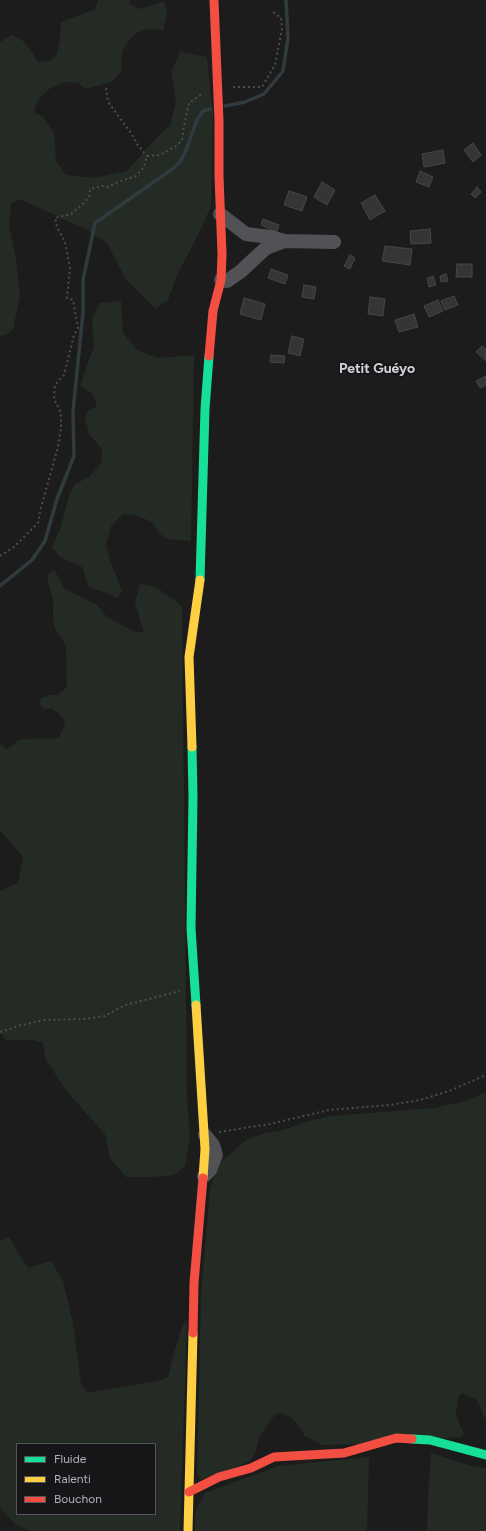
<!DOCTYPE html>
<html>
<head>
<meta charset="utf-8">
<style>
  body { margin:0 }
  #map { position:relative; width:486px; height:1531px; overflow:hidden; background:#1c1c1c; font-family:Figtree,sans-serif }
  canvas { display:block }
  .legend { position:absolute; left:16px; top:1443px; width:140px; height:72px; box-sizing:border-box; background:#161618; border:1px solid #535559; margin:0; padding:5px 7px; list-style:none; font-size:12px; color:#aeb4bb }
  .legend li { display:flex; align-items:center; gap:8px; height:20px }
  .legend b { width:20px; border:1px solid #535559 }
</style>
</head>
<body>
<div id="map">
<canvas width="486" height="1531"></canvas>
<ul class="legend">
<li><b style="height:5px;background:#16e098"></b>Fluide</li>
<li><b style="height:5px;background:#ffcf43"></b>Ralenti</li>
<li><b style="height:5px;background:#f24e42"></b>Bouchon</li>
</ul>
</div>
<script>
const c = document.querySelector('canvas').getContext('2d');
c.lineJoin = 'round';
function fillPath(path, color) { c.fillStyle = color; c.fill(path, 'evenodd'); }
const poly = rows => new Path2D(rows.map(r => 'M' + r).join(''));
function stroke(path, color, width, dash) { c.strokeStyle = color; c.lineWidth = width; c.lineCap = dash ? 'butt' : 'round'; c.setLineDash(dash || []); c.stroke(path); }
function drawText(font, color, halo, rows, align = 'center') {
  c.font = font + ' Figtree,sans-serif'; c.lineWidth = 4; c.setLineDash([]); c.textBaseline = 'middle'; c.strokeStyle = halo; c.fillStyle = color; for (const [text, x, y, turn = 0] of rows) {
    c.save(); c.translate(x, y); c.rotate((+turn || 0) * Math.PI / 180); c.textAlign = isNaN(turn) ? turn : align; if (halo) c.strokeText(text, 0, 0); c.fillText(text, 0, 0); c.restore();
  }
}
fillPath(poly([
  [98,0,131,0,129,4,140,9,164,1,167,14,163,30,149,29,136,33,128,41,122,51,121,71,113,81,85,89,78,83,66,82,49,89,37,101,34,112,43,117,54,133,56,161,66,175,93,178,127,171,162,132,170,126,176,101,171,72,180,52,207,57,213,116,211,206,199,233,178,273,168,300,155,309,125,278,107,243,87,230,20,199,11,204,9,226,16,259,20,296,13,329,6,335,0,336,0,42,12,35,23,41,33,53,37,62,49,61,56,56,60,40,61,22,79,15,95,10],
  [121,301,123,333,138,351,160,358,194,355,191,541,167,539,160,534,152,522,138,516,123,514,111,526,106,544,110,560,122,591,118,598,88,586,82,567,60,557,52,547,60,529,70,493,75,484,89,477,102,462,102,449,89,434,85,418,89,410,97,407,93,394,80,386,94,346,92,320,100,303],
  [54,569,64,588,97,605,107,617,135,632,144,632,135,603,140,584,156,587,182,606,187,1099,190,1136,185,1166,174,1175,153,1177,126,1177,110,1158,105,1134,68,1093,46,1060,43,1043,32,1040,6,1040,0,1033,0,891,18,883,23,857,0,830,0,744,7,749,19,740,40,738,52,739,59,737,64,727,65,721,59,714,51,708,44,709,40,704,41,698,51,695,58,695,67,687,66,648,62,638,55,629,53,617,53,601,47,576],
  [486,1092,486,1421,477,1400,463,1393,458,1397,456,1414,460,1426,464,1433,462,1437,363,1444,322,1445,305,1436,293,1419,280,1412,271,1419,259,1438,255,1454,249,1462,200,1480,197,1474,201,1295,210,1189,216,1171,224,1159,246,1140,265,1133,284,1130,304,1122,331,1116,434,1108,467,1101],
  [9,1237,21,1258,29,1268,51,1261,63,1281,73,1323,81,1384,87,1393,158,1381,168,1377,173,1356,182,1327,187,1321,180,1531,28,1531,14,1523,0,1508,0,1241],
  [17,1444,155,1444,155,1514,17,1514],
  [431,1453,472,1466,486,1468,486,1531,427,1531,428,1496],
  [369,1457,367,1531,195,1531,195,1511,205,1493,278,1466]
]), '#242b24');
stroke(poly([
  [225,106,245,102,264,94,283,71,288,38,286,0],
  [0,586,32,560,45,541,57,499,74,456,73,411,83,313,83,280,95,223,171,170,179,163,185,153,197,120,203,111,211,109]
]), '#313b3f', 3.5);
const building = poly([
  [473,143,481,155,473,162,464,150,473,143],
  [443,150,445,163,424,167,422,154,443,150],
  [420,171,433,177,429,187,416,182,420,171],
  [322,182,335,190,327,205,314,197,322,182],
  [477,187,481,192,475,198,471,194,477,187],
  [289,191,307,197,302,211,284,205,289,191],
  [375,195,385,211,370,220,361,203,375,195],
  [263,219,279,225,277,232,261,225,263,219],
  [430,229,431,243,411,244,410,231,430,229],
  [385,246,412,249,410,265,382,261,385,246],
  [350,255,355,258,350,269,344,266,350,255],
  [457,264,472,264,472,277,456,277,457,264],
  [271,269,288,275,285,284,268,278,271,269],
  [446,274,448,281,441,282,440,276,446,274],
  [433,276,436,285,429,287,427,278,433,276],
  [304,285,316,287,314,299,302,297,304,285],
  [454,296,458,305,445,310,441,301,454,296],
  [370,297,385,299,383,316,368,314,370,297],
  [244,298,265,304,261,320,240,314,244,298],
  [438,300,443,311,429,317,424,306,438,300],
  [414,314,418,327,399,332,395,320,414,314],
  [292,336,304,339,300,356,288,353,292,336],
  [482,346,486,349,486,361,476,352,482,346],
  [271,355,285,356,284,363,270,362,271,355],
  [486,376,486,385,480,388,476,381,486,376]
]);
fillPath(building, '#353536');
stroke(building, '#444648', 1);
stroke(poly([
  [233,87,262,87,275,65,282,29,281,18,273,12],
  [106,88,108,102,131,133,137,144,147,156],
  [0,556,14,547,38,523,40,511,58,447,61,428,61,413,54,399,55,385,64,375,74,335,78,328,73,300,67,298,70,268,65,242,57,227,55,218,71,214,82,205,89,197,90,189,102,186,108,187,118,182,136,176,144,167,147,156,160,155,176,146,182,140,184,126,189,103,202,94],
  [0,1032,18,1026,44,1020,84,1019,105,1016,125,1005,180,991],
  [219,1132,270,1124,329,1110,390,1105,420,1100,452,1090,486,1075]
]), '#4c4d4f', 2, [2, 3]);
stroke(poly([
  [220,214,246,234,270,237,285,241],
  [221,280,227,281,240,272,266,248,285,241,334,242],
  [204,1176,210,1170,216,1155,213,1145,205,1135]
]), '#505255', 14);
stroke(poly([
  [200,580,205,409,209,356],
  [192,747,193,797,191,928,196,1005],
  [412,1439,430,1440,486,1455]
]), '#16e098', 9);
stroke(poly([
  [192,747,189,657,200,580],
  [196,1005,205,1149,203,1178],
  [188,1531,193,1333]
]), '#ffcf43', 9);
stroke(poly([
  [209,356,213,311,221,280,222,254,219,176,219,121,214,0],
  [193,1333,194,1283,203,1178],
  [189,1492,219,1477,251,1468,274,1457,344,1453,396,1438,412,1439]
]), '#f24e42', 9);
drawText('bold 14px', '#cfd3d8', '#161618', [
  ["Petit Guéyo",377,369]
]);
</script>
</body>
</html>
